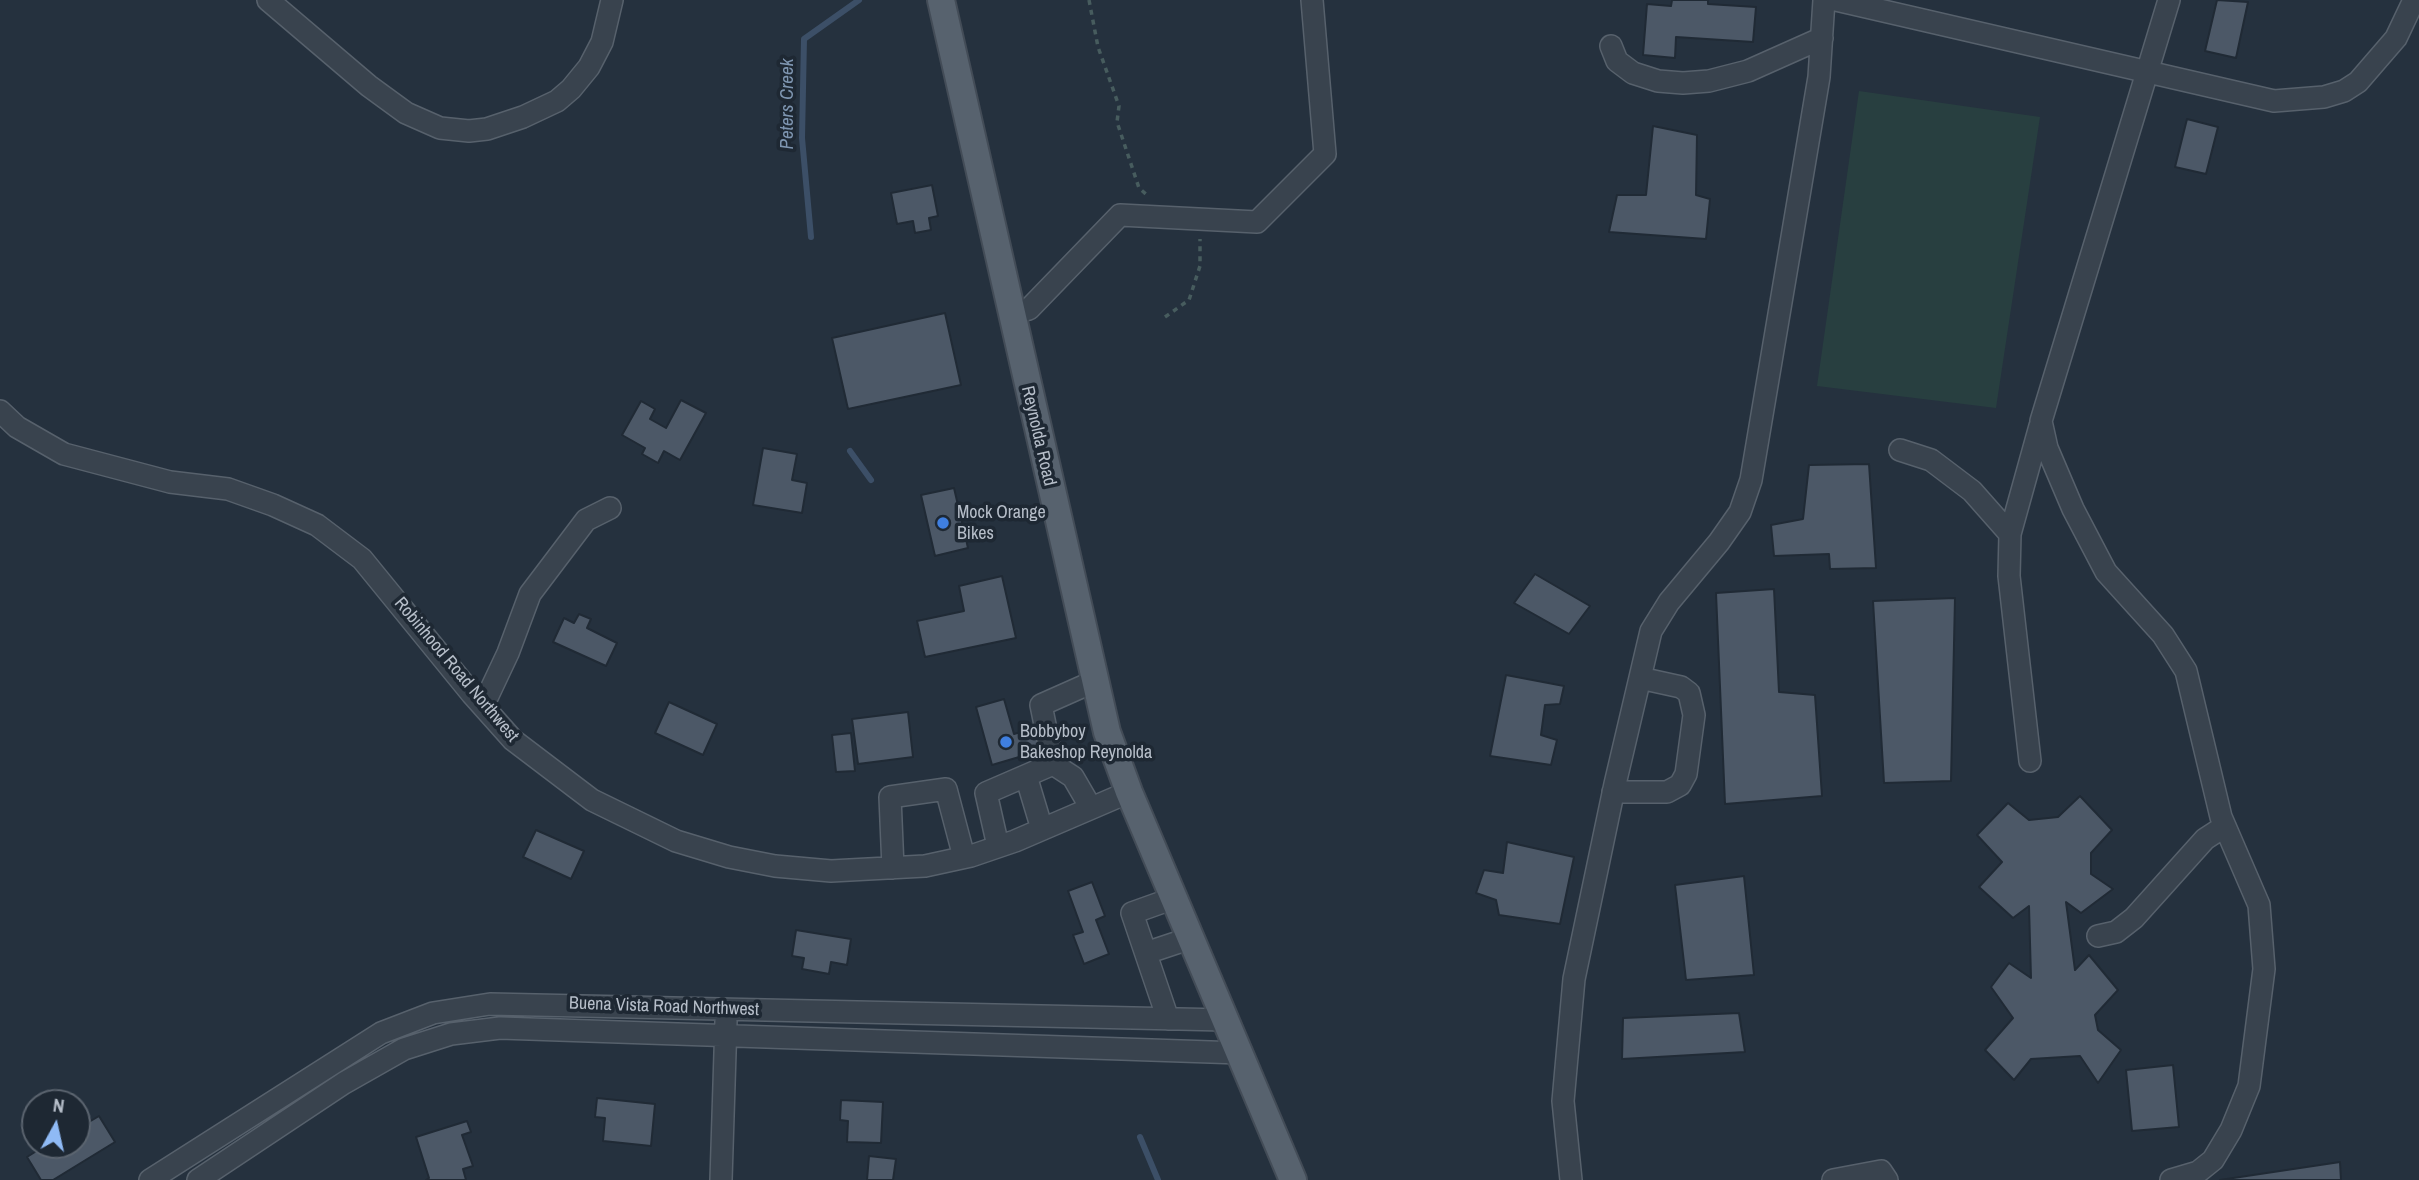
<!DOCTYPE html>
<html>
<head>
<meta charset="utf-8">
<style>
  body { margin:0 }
  #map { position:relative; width:2419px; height:1180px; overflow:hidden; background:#25313e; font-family:"Archivo Narrow",sans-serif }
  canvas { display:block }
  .north { position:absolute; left:21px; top:1089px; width:70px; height:70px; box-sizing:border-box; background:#1e2833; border:2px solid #5b646f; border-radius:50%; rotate:8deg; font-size:19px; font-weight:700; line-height:28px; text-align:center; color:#b6bec9 }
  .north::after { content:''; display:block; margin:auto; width:24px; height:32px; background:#8fbaf5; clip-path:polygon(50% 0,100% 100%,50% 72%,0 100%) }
</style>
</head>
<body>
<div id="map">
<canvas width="2419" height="1180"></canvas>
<div class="north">N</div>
</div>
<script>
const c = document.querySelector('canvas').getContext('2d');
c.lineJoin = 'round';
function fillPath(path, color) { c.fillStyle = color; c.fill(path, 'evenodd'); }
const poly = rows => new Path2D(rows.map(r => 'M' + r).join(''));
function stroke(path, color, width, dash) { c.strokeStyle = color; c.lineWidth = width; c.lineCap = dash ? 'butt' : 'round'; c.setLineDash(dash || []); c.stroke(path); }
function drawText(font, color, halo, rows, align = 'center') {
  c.font = font + ' "Archivo Narrow",sans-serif'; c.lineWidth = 7; c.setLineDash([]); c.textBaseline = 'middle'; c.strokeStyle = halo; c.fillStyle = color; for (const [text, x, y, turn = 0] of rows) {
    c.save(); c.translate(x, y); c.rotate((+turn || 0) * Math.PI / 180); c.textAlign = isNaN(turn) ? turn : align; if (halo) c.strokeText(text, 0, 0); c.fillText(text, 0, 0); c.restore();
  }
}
fillPath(poly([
  [1859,91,2040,117,1996,408,1817,386]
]), '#283f40');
stroke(poly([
  [811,237,802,138,804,39,859,0],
  [850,451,871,480],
  [1140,1137,1158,1180]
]), '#3c4f67', 6);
const building = poly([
  [1672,0,1708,0,1708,4,1756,7,1753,42,1676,37,1675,58,1643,55,1647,4,1671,6,1672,0],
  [2217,0,2248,2,2236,58,2205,51,2217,0],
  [2187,119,2218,127,2206,174,2175,167,2187,119],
  [1653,126,1697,135,1696,195,1710,199,1706,239,1609,232,1617,195,1646,195,1653,126],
  [932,185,938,216,929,218,931,230,915,233,913,221,897,224,891,193,932,185],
  [945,313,961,385,848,409,832,338,945,313],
  [681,400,706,413,680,460,664,451,658,463,642,454,645,448,622,435,641,401,655,409,650,419,666,428,681,400],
  [763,448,797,454,792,480,807,483,802,513,753,505,763,448],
  [1869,464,1876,568,1830,569,1829,554,1774,556,1771,525,1803,519,1809,465,1869,464],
  [954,488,968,548,935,556,921,495,954,488],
  [1535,574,1590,606,1569,634,1514,603,1535,574],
  [1002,576,1016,638,925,657,917,621,964,611,959,586,1002,576],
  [1774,589,1779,692,1815,695,1822,796,1725,804,1716,593,1774,589],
  [1955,598,1951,781,1884,783,1873,601,1955,598],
  [579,614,591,619,587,628,617,643,606,666,553,642,564,618,574,623,579,614],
  [1506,675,1564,686,1560,704,1545,705,1541,735,1557,740,1551,765,1490,756,1506,675],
  [1004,699,1014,734,1037,727,1043,750,992,765,976,707,1004,699],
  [669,702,717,724,703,755,655,733,669,702],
  [908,712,913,757,858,764,852,719,908,712],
  [851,733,855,771,836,772,832,735,851,733],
  [2080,796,2112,830,2091,853,2091,874,2113,889,2081,913,2066,902,2075,970,2089,955,2118,990,2095,1015,2098,1030,2121,1050,2098,1083,2080,1056,2031,1059,2014,1080,1985,1050,2013,1018,1991,987,2009,963,2031,978,2029,906,2013,918,1979,887,2002,862,1977,835,2008,803,2029,820,2058,817,2080,796],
  [536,830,584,851,571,879,523,857,536,830],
  [1507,842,1574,857,1560,924,1499,915,1496,900,1476,893,1484,870,1503,873,1507,842],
  [1744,876,1754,975,1686,980,1675,885,1744,876],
  [1092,882,1105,916,1096,920,1109,954,1084,964,1073,935,1083,932,1068,891,1092,882],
  [796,930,851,939,847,965,831,962,829,974,802,969,804,958,792,956,796,930],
  [1739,1013,1745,1052,1622,1059,1623,1018,1739,1013],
  [2173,1065,2179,1127,2132,1131,2126,1070,2173,1065],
  [597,1098,655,1104,651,1146,603,1141,605,1118,595,1117,597,1098],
  [841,1100,883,1102,881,1143,847,1142,848,1121,840,1120,841,1100],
  [99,1116,115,1142,53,1180,41,1180,27,1157,46,1145,77,1145,77,1124,79,1128,99,1116],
  [467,1121,471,1132,462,1135,473,1166,463,1169,466,1180,426,1180,429,1178,416,1137,467,1121],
  [869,1156,896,1159,893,1180,867,1180,869,1156],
  [2340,1162,2341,1180,2220,1180,2340,1162]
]);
fillPath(building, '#4c5867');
stroke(building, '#202a35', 2);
const minor = poly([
  [268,0,369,86,406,113,440,128,469,131,487,129,523,117,557,101,571,89,589,67,602,42,612,0],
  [1836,0,2274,101,2324,97,2344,91,2358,82,2396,38,2414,0],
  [2169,0,2041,421,2047,448,2073,509,2106,572,2163,635,2186,671,2221,817,2259,905,2264,969,2249,1086,2231,1130,2213,1160,2198,1172,2171,1180],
  [1611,46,1617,61,1633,73,1658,81,1683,83,1709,81,1748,71,1822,38],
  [1011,313,1029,309,1120,215,1257,222,1325,154,1312,0],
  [0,411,17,427,64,454,170,482,228,489,273,505,317,525,362,559,472,694,513,740,592,800,676,841,729,857,775,866,831,871,925,866,971,856,1015,841,1129,792],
  [1900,450,1931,460,1972,491,2010,534],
  [483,706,508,653,530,594,586,520,610,508],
  [2030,761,2009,576,2010,534,2040,426],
  [1053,764,1073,777,1091,808],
  [1026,776,1042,829],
  [1613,792,1667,792,1680,785,1686,774,1694,715,1689,693,1681,687,1640,678],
  [998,846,986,793,1053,764,1041,705,1095,681],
  [893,868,890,797,946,789,964,857],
  [2098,936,2116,932,2134,918,2205,839,2225,826],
  [1146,953,1191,938],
  [1168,1019,1132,913,1174,898],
  [150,1180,381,1033,433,1013,490,1004,1225,1020],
  [198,1180,344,1083,404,1049,451,1034,500,1028,1240,1053],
  [721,1180,726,1021],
  [1571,1180,1563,1101,1574,979,1615,784,1651,631,1669,602,1719,542,1740,512,1751,480,1819,77,1824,0],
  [1833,1180,1881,1171,1887,1180]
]);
const major = poly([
  [941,0,1107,732,1129,792,1293,1180]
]);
stroke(minor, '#57616c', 24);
stroke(major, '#434c57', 30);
stroke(poly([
  [1089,0,1098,47,1119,106,1117,122,1139,188,1147,195],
  [1165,317,1189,300,1200,266,1200,239]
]), '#475c5e', 3.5, [5, 5]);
stroke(minor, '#39434e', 21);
stroke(major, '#57626e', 26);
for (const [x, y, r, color] of [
  [943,523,7,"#3f7fe0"],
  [1006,742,7,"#3f7fe0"]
]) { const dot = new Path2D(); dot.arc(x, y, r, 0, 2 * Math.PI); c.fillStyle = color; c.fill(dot); stroke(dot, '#1e2833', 2.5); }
drawText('18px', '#b6bec9', '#1e2833', [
  ["Reynolda Road",1038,436,77],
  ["Robinhood Road Northwest",456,670,50],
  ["Buena Vista Road Northwest",664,1007,2]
]);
drawText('18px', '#b6bec9', '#1e2833', [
  ["Mock Orange",957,513],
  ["Bikes",957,534],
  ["Bobbyboy",1020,732],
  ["Bakeshop Reynolda",1020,753]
], 'left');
drawText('italic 19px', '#7e95b0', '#1e2833', [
  ["Peters Creek",788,104,-90]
]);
</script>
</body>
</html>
